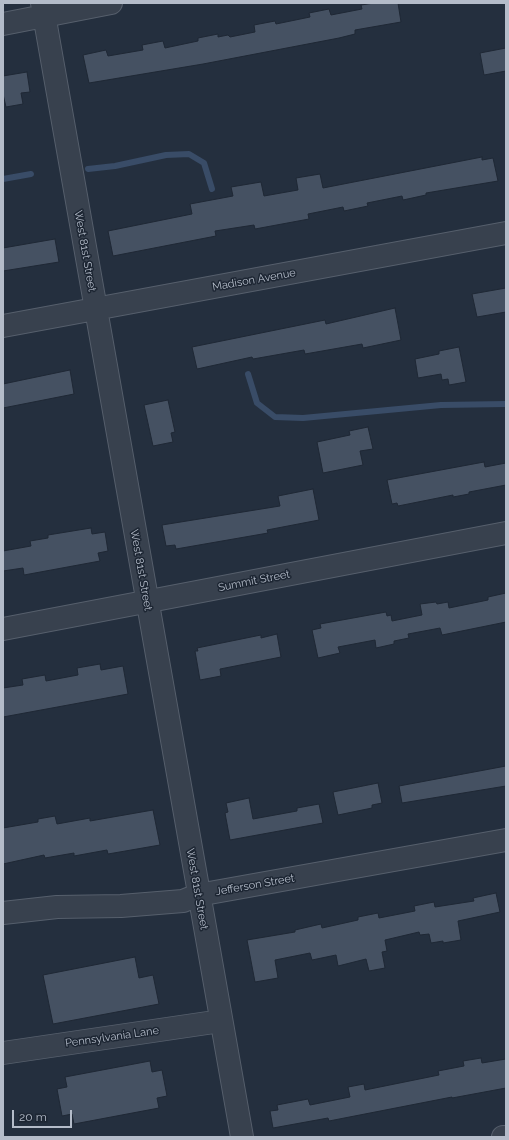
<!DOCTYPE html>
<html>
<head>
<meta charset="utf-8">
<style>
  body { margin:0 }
  #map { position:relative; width:509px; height:1140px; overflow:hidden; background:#242f3e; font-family:Raleway,sans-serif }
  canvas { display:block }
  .frame { position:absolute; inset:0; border:4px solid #b4bcc9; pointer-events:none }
  .scale { position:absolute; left:12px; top:1110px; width:60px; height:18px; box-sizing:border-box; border:2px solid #b4bcc9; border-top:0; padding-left:5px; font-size:12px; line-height:14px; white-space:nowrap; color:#b4bcc9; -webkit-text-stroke:3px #1d2633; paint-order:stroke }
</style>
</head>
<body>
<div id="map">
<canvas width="509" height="1140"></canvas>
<div class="frame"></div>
<div class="scale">20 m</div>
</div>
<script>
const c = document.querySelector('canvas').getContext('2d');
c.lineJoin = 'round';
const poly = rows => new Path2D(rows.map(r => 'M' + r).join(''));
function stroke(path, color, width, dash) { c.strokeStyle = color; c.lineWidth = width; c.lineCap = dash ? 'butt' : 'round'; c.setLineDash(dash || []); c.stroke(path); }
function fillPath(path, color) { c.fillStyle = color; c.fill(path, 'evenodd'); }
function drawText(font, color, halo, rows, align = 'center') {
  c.font = font + ' Raleway,sans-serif'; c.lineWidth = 3; c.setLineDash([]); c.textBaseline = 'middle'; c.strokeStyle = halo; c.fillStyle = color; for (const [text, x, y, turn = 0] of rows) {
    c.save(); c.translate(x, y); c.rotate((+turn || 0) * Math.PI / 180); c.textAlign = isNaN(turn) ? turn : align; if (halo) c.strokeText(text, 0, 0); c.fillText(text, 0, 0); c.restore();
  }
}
stroke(poly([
  [88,169,115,166,166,155,189,154,204,163,212,189],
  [3,179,31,174],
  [248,374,257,403,275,417,303,418,441,405,506,404]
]), '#394c67', 6);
const building = poly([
  [374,3,398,3,401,22,355,30,355,34,339,38,203,64,89,83,83,55,106,50,108,56,143,50,142,45,163,41,165,48,198,41,198,38,218,34,218,37,228,35,230,37,255,32,254,25,275,21,276,24,310,17,309,13,329,9,331,15,362,9,361,5,374,3],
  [506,48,506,71,484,75,480,53,506,48],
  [27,72,30,92,21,93,23,104,6,107,3,94,3,76,27,72],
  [482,157,482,160,493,158,498,181,426,193,426,195,403,200,402,196,367,203,368,206,344,211,343,207,308,214,309,219,255,229,254,225,215,231,216,236,113,256,108,231,192,214,190,204,233,196,231,187,261,182,264,196,298,190,296,178,320,174,323,188,482,157],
  [55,239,59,262,3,271,3,248,55,239],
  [506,288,506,312,477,317,472,294,506,288],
  [395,308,401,340,363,348,362,344,305,354,304,350,253,359,252,357,197,369,192,347,325,320,326,324,395,308],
  [459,347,466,382,449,385,448,379,442,380,441,374,418,378,415,359,439,354,439,351,459,347],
  [70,370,74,394,3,408,3,384,70,370],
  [168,400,175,432,171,433,173,442,153,446,144,405,168,400],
  [368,427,373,449,360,451,363,465,323,473,317,442,350,435,349,431,368,427],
  [484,462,485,467,506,463,506,485,469,492,469,494,453,497,453,495,398,506,397,503,392,504,387,480,484,462],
  [313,489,319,520,267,530,268,533,176,549,175,545,166,546,162,525,280,506,278,496,313,489],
  [91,528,92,534,105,532,108,551,98,553,100,561,24,575,23,568,3,571,3,551,31,546,30,541,48,538,48,535,91,528],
  [506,593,506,622,442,635,440,628,408,634,409,638,394,641,394,644,376,648,375,640,338,647,340,653,318,658,312,630,321,628,320,624,386,612,387,616,391,615,392,621,422,615,420,604,436,602,437,604,448,602,449,608,488,600,488,597,506,593],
  [277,634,281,657,220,669,221,676,200,680,195,651,198,651,197,648,261,635,261,638,277,634],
  [100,664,101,670,123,666,128,694,3,717,3,688,23,685,22,679,45,675,46,681,78,675,77,668,100,664],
  [506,766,506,786,402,803,399,786,506,766],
  [378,783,382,803,372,805,372,808,338,815,333,792,378,783],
  [249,798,253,819,297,811,297,808,319,804,323,823,230,840,225,813,228,812,226,803,249,798],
  [153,810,160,845,108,854,107,850,74,856,74,853,45,858,44,855,3,864,3,828,38,822,38,819,55,816,57,824,90,818,90,821,153,810],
  [496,893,500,912,458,921,461,940,443,943,443,941,431,943,429,934,420,935,419,932,385,940,387,951,382,952,385,968,369,971,366,959,338,966,336,955,312,960,310,953,275,960,278,978,255,982,247,940,295,932,295,930,321,924,322,928,358,920,358,917,378,913,379,918,415,911,414,906,434,902,435,907,474,901,473,898,496,893],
  [135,957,139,978,153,975,159,1004,53,1024,43,975,135,957],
  [481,1058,482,1063,506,1059,506,1088,452,1098,452,1097,329,1121,328,1118,273,1128,270,1111,278,1110,277,1105,308,1099,310,1105,350,1097,348,1087,364,1084,365,1090,439,1075,438,1071,464,1066,463,1061,481,1058],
  [150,1061,152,1072,162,1070,167,1096,157,1098,159,1108,74,1124,72,1114,62,1116,57,1089,67,1087,65,1077,150,1061]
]);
fillPath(building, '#455162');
stroke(building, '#1f2835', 1);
const minor = poly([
  [42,3,242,1137],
  [3,24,111,3],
  [3,326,506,233],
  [3,629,506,533],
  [3,913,57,907,121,906,183,901,198,895,506,840],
  [3,1053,221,1021],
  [503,1137,506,1137]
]);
stroke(minor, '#565f6c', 24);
stroke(minor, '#38414e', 22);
drawText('11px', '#b4bcc9', '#1d2633', [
  ["West 81st Street",85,251,80],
  ["Madison Avenue",254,280,-10],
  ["West 81st Street",141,570,80],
  ["Summit Street",254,581,-11],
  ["Jefferson Street",255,885,-10],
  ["West 81st Street",197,889,80],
  ["Pennsylvania Lane",112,1037,-8]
]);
</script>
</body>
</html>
